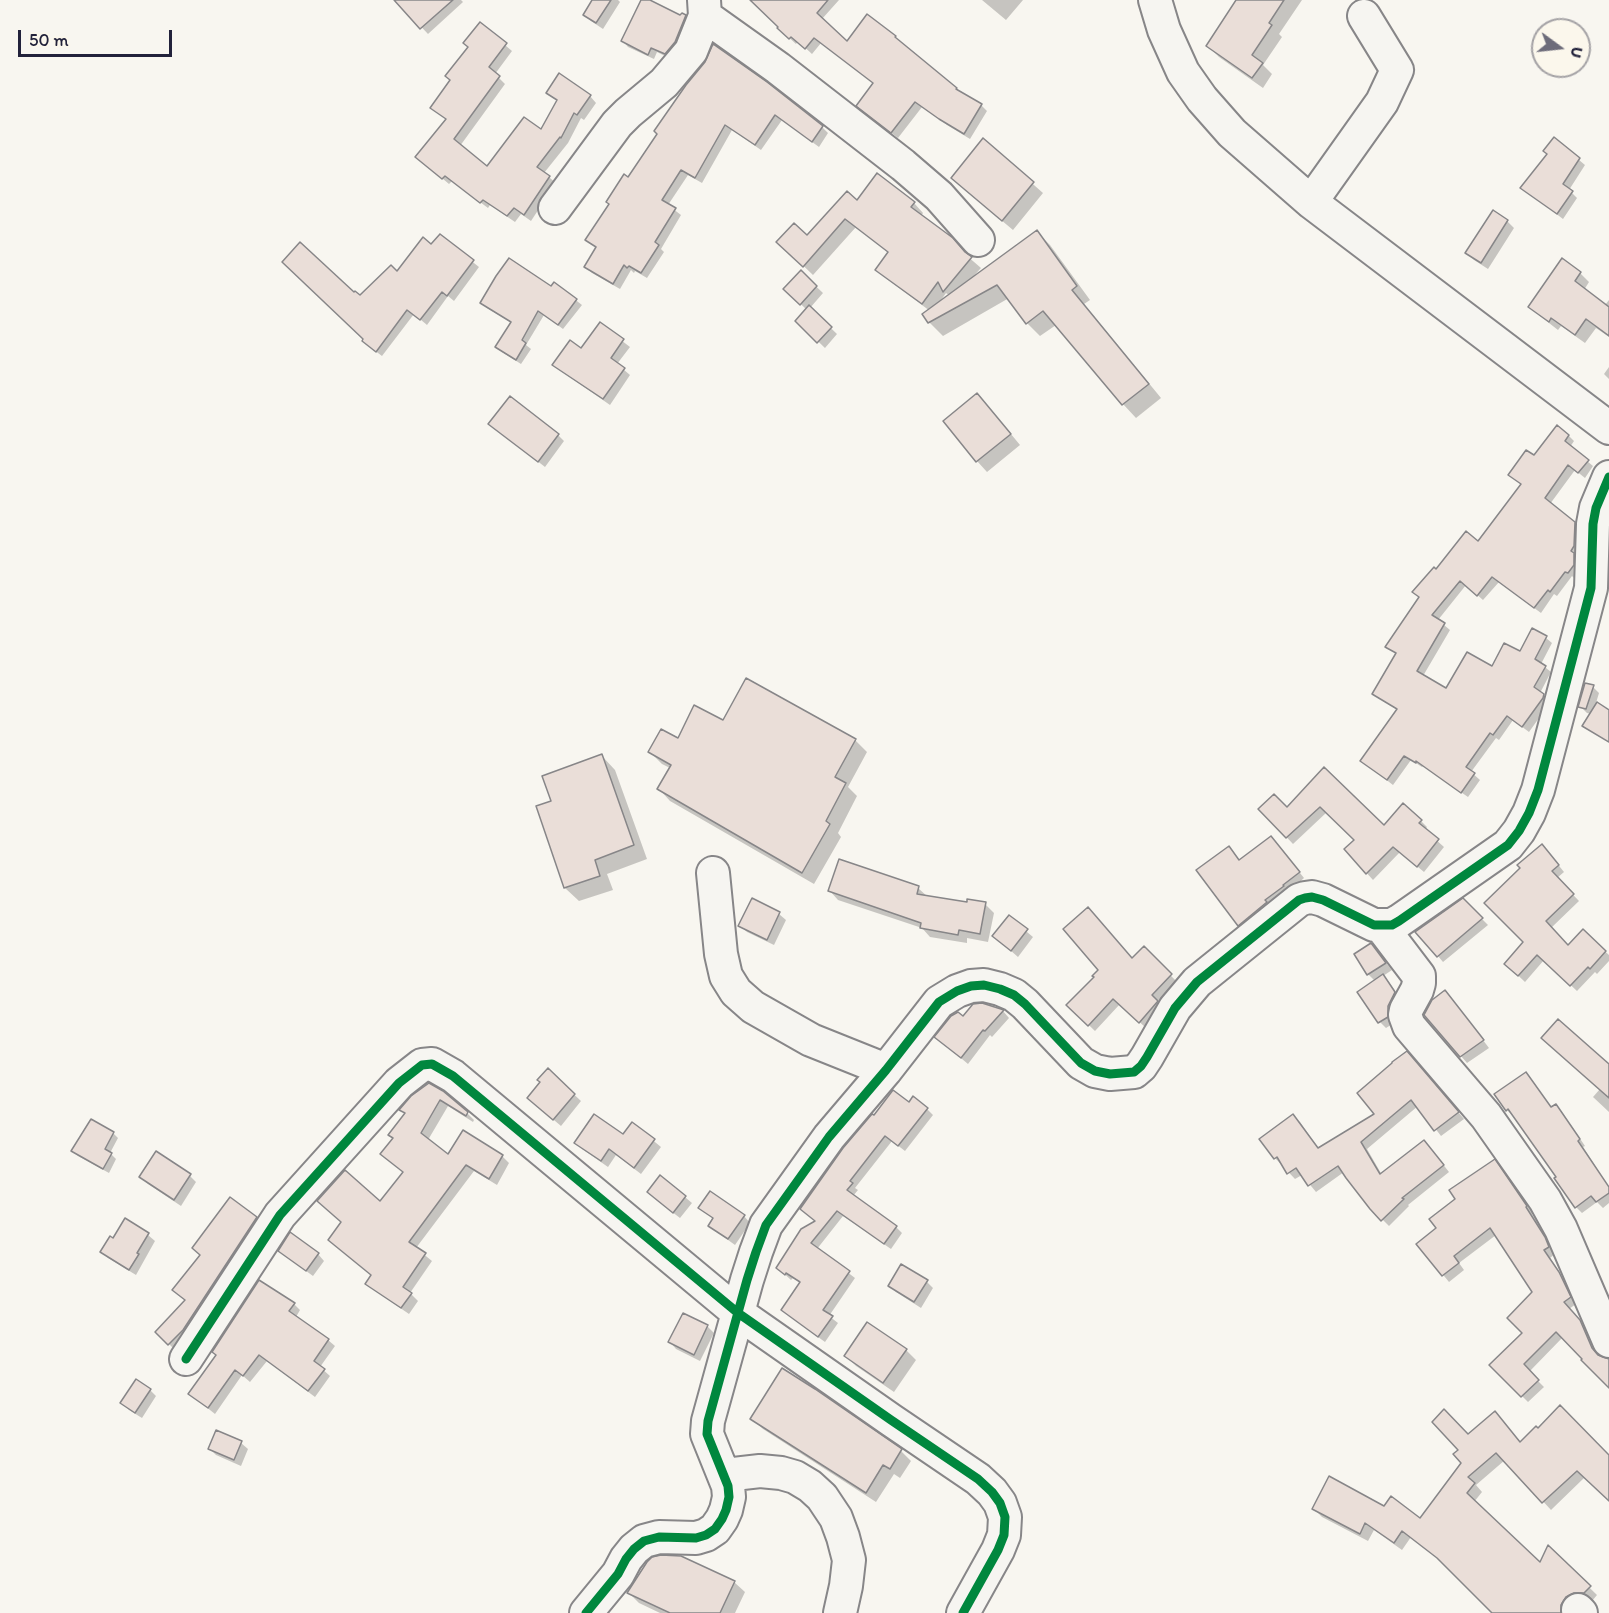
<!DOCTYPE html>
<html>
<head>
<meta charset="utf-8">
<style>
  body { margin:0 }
  #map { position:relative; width:1609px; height:1613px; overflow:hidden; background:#f8f6f0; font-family:Itim,sans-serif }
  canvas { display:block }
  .north { position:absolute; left:1531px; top:18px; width:60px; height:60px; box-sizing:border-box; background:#fbf7ec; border:2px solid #a4a2a5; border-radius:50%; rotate:105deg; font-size:16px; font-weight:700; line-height:24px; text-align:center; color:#22223b }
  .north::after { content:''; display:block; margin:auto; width:21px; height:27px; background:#6d6c7a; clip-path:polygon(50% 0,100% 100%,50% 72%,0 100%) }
  .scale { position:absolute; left:18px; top:30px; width:154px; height:27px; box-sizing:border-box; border:3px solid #22223b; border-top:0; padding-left:8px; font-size:18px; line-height:21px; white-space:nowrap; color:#22223b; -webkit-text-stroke:4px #fbf7ec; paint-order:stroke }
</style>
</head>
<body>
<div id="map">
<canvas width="1609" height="1613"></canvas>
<div class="north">U</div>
<div class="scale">50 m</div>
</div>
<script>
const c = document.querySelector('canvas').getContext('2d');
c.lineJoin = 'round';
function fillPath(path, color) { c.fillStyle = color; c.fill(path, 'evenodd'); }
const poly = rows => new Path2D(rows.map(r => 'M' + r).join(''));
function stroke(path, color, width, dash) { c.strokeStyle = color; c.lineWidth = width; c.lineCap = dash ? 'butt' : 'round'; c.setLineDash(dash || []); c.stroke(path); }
fillPath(poly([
  [396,0,461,0,463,2,428,34],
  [594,0,618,0,620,2,603,29,591,21,585,15],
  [752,0,839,0,822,19,847,43,956,89,981,105,987,111,970,139,947,125,922,107,898,138,864,112,875,84,821,43,812,54,798,41,796,44,785,34,779,27],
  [982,0,1023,0,1006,20],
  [1238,0,1302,0,1279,34,1282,37,1263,65,1272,74,1263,88,1219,57,1208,46],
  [685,16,691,22,671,59,657,52,654,59,628,47,623,41],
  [480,24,512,51,495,74,505,84,460,146,488,168,542,132,558,102,548,93,590,96,596,103,584,120,581,118,568,143,544,173,556,183,531,221,521,214,515,222,490,205,488,208,452,181,449,184,424,163,447,120,432,108,452,80],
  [687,86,822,127,828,133,819,147,782,120,761,150,732,130,702,183,688,175,668,205,681,215,661,249,664,252,647,278,635,271,634,273,631,270,620,289,592,273,586,267,597,248,587,240,629,179],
  [1554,139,1585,165,1569,190,1577,198,1563,219,1522,188,1549,154],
  [983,140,1043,193,1013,230,963,188],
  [857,202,914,203,923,213,921,216,981,268,971,279,1037,232,1050,245,1090,300,1084,304,1161,398,1136,418,1123,404,1056,325,1040,336,1027,323,1009,298,943,336,929,322,924,315,930,311,887,279,877,270,889,253,856,227,813,275,788,251],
  [946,293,950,296,939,303],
  [1507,221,1514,228,1488,269,1474,260,1467,253],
  [440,236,479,267,454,301,448,296,427,325,414,314,382,356,370,347,354,295,360,297,397,273,432,246],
  [801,272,823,293,810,308,837,334,825,348,797,321,807,310,785,289],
  [1580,273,1589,282,1584,290,1605,305,1609,300,1609,337,1596,328,1585,343,1561,326,1558,330,1540,316,1530,307],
  [555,284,582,305,563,329,544,315,526,345,531,349,521,364,502,352,497,347,512,323,487,308,481,303,551,288],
  [600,324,630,347,617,364,630,375,610,405,561,371,581,351],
  [1609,367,1609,379,1604,374],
  [977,395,987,405,1020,445,987,472,977,461,945,421],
  [490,424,558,435,564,441,545,467],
  [1569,436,1574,441,1570,447,1593,466,1585,478,1575,470,1550,504,1580,529,1579,552,1576,557,1579,560,1579,572,1574,578,1572,576,1557,596,1554,594,1541,613,1499,582,1483,600,1466,585,1438,620,1450,630,1423,676,1446,690,1492,669,1546,638,1552,643,1541,664,1551,672,1540,693,1549,701,1549,704,1529,732,1513,720,1499,740,1496,738,1471,772,1480,780,1468,797,1423,766,1422,767,1411,760,1393,785,1362,761,1398,710,1380,699,1374,694,1397,655,1387,646,1420,598,1436,571,1478,543,1522,485,1516,480,1534,457],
  [746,680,855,740,867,752,848,787,857,796,838,833,841,837,814,884,670,801,659,789,670,768,662,764,650,752,724,722],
  [1593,687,1599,693,1596,703,1609,712,1609,742,1587,728,1591,714,1587,713,1580,706],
  [602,756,615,770,647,859,607,874,613,890,579,901,565,888,553,802],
  [1324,769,1384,827,1421,821,1427,827,1425,830,1444,847,1424,872,1400,852,1373,880,1346,850,1356,840,1327,812,1293,844,1260,809,1287,809],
  [1277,844,1304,878,1245,931,1239,925,1240,861],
  [1548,852,1564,872,1557,878,1579,901,1551,928,1569,947,1583,931,1609,955,1609,961,1597,974,1595,972,1577,991,1544,960,1525,982,1506,964,1525,942],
  [918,888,928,897,968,904,985,904,994,913,988,942,967,938,967,943,930,937,922,928,838,900,830,891],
  [1463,900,1488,925,1443,962,1438,956],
  [779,914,786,920,774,945,747,932,740,925],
  [1009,917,1033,937,1018,957,994,936],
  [1371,945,1392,970,1383,976,1389,982,1401,999,1394,1023,1386,1028,1380,1022,1375,981,1368,974,1356,954],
  [1144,948,1177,982,1157,1002,1164,1008,1146,1028,1120,1004,1095,1031,1068,1005,1096,977,1100,970,1133,959],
  [1451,998,1489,1048,1467,1063,1461,1056],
  [982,1005,1003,1011,1009,1018,992,1037,990,1035,968,1064,943,1043,963,1018],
  [1413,1059,1464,1119,1441,1136,1418,1106,1367,1149,1382,1175,1430,1148,1449,1172,1408,1205,1409,1206,1389,1226,1371,1208,1344,1172,1316,1192,1302,1175,1295,1179,1275,1158,1293,1116,1300,1122,1319,1149,1376,1114],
  [548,1070,581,1101,561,1126,535,1104,542,1082],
  [1609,1070,1609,1112,1593,1097,1600,1089],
  [1526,1074,1532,1080,1552,1109,1556,1106,1562,1112,1585,1146,1583,1147,1609,1187,1609,1203,1603,1208,1597,1202,1582,1213,1576,1207,1558,1177,1513,1116,1507,1110],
  [429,1085,467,1113,474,1120,473,1122,448,1106,428,1140,449,1156,463,1132,502,1156,509,1163,497,1185,474,1171,416,1248,432,1261,410,1293,418,1301,409,1314,374,1290,367,1283,373,1275,330,1240,381,1203,404,1173,394,1139,406,1114,401,1110],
  [909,1104,927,1109,933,1115,905,1151,892,1141,855,1188,858,1190,853,1196,896,1227,902,1233,891,1249,843,1216,817,1249,855,1278,829,1316,838,1323,825,1342,789,1316,783,1310,801,1283,793,1278,791,1280,778,1268,817,1222],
  [633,1124,661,1147,641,1174,616,1155,608,1167,582,1149,576,1142,624,1136],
  [113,1133,118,1138,110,1153,116,1159,109,1173,78,1156,73,1151],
  [1501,1168,1533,1213,1532,1214,1551,1245,1555,1254,1550,1258,1565,1280,1576,1304,1569,1309,1586,1328,1599,1356,1609,1360,1609,1386,1563,1337,1529,1372,1544,1387,1528,1402,1491,1365,1524,1333,1534,1292,1496,1235,1459,1263,1464,1270,1449,1282,1418,1244,1438,1228],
  [190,1176,196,1182,181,1206,148,1184,141,1177],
  [661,1177,692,1203,680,1218,655,1199],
  [700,1208,744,1216,750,1223,735,1245,717,1232,710,1226,714,1219],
  [256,1218,263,1225,176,1351,157,1332,186,1301,181,1297],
  [126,1220,148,1235,155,1241,136,1275,108,1258,102,1252,113,1240],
  [318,1254,324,1261,313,1276,287,1257],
  [927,1282,933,1288,921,1308,896,1292,889,1285],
  [294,1304,300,1310,296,1317,328,1340,335,1346,320,1367,330,1376,315,1397,267,1361,250,1382,242,1375,215,1414,190,1394],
  [683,1315,708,1327,714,1333,700,1361,676,1349,670,1342],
  [906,1350,916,1360,894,1392,856,1366,846,1356],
  [150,1390,156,1396,142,1418,129,1410,122,1403],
  [814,1390,901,1451,911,1461,900,1478,894,1474,876,1502,763,1429,752,1418],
  [1503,1421,1521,1443,1609,1457,1609,1500,1585,1477,1551,1510,1505,1460,1476,1485,1482,1492,1474,1502,1540,1565,1549,1548,1597,1595,1592,1601,1582,1600,1569,1613,1494,1613,1447,1565,1411,1537,1402,1550,1374,1530,1368,1541,1322,1517,1314,1509,1384,1508,1420,1520,1463,1463,1468,1436],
  [217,1432,241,1443,248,1449,241,1466,216,1455,210,1449],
  [681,1557,734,1582,745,1592,735,1613,660,1613,639,1603,629,1593]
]), '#0003');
const building = poly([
  [394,0,453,0,420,29,394,0],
  [592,0,611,0,596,23,583,15,592,0],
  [641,0,650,0,680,15,682,13,686,15,675,42,665,54,651,48,648,55,621,41,641,0],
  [750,0,828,0,817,13,847,41,867,14,896,36,895,37,957,88,956,89,982,104,964,134,939,119,915,102,891,133,856,106,873,83,814,38,805,49,791,37,789,39,777,28,778,27,750,0],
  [1236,0,1284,0,1269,23,1272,25,1252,55,1263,63,1252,78,1206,46,1236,0],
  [480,22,507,43,489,67,500,76,454,139,487,166,524,117,541,129,557,100,546,93,559,73,591,95,577,115,574,113,561,138,560,137,537,167,550,176,524,215,514,208,507,216,483,200,480,203,445,176,442,179,415,157,446,119,430,108,450,80,445,76,468,47,463,43,480,22],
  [713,44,767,82,823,126,812,142,775,115,755,145,725,125,695,178,681,170,662,200,676,208,655,242,659,245,641,273,629,266,627,268,624,265,613,284,584,267,596,247,585,240,609,204,606,202,624,174,628,177,657,134,654,131,686,85,705,62,713,44],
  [1554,137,1580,158,1563,184,1573,191,1557,214,1520,188,1547,154,1543,151,1554,137],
  [983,138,1034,182,1002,221,951,178,983,138],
  [877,173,915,202,911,207,953,238,965,252,972,257,943,292,938,282,922,304,875,270,888,252,845,219,803,267,776,242,794,223,807,235,847,191,857,200,877,173],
  [1493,210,1508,220,1481,263,1465,253,1493,210],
  [1037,230,1077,286,1072,290,1149,384,1122,405,1043,311,1026,324,997,285,928,323,922,314,1037,230],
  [440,234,474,260,447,296,442,292,420,320,407,310,376,352,362,341,363,339,282,262,300,242,354,292,355,291,360,295,391,265,397,271,423,237,431,244,440,234],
  [509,258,551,286,554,282,577,299,558,325,538,311,522,340,526,343,516,360,495,347,511,322,480,303,496,276,509,258],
  [1562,258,1581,272,1575,281,1609,307,1609,336,1586,319,1575,335,1551,318,1549,322,1528,307,1562,258],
  [801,270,817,286,800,305,783,289,801,270],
  [809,305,832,327,817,343,795,321,809,305],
  [600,322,624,339,611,358,625,368,603,399,552,365,570,340,581,348,600,322],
  [977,393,1011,434,976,462,943,421,977,393],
  [510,396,559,434,538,462,488,424,510,396],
  [1557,425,1569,435,1565,441,1589,460,1578,473,1568,465,1545,498,1575,522,1574,546,1571,551,1574,553,1574,565,1568,573,1565,572,1550,592,1548,590,1534,608,1492,577,1477,596,1460,581,1432,615,1445,623,1417,671,1446,688,1467,652,1492,666,1504,643,1520,651,1532,628,1547,636,1535,659,1546,666,1534,687,1544,694,1543,698,1522,727,1507,716,1493,735,1490,733,1466,767,1475,773,1461,793,1416,761,1416,763,1404,756,1387,780,1360,761,1397,709,1372,694,1396,653,1385,647,1419,597,1412,592,1434,567,1436,569,1466,531,1478,541,1521,484,1508,475,1526,450,1534,455,1557,425],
  [746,678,856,739,835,777,846,783,826,821,830,824,802,873,657,789,671,765,648,752,661,729,678,738,694,705,723,720,746,678],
  [1585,683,1594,685,1586,709,1578,707,1585,683],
  [1597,702,1609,710,1609,742,1582,726,1597,702],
  [602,754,634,845,595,860,600,876,564,888,536,806,551,801,542,776,602,754],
  [1324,767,1384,825,1403,803,1422,820,1419,823,1439,839,1417,867,1393,847,1366,874,1344,849,1354,840,1320,807,1286,838,1258,809,1274,794,1287,807,1324,767],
  [1271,836,1300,872,1283,885,1284,886,1265,900,1267,902,1238,926,1196,870,1229,846,1239,860,1271,836],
  [1542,844,1559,865,1552,871,1574,894,1546,921,1568,945,1583,929,1606,951,1590,969,1588,967,1570,986,1537,955,1518,976,1504,964,1523,942,1484,903,1520,868,1517,865,1542,844],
  [839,859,919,886,917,894,967,902,967,899,986,902,980,934,959,930,958,935,920,928,921,923,828,891,839,859],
  [752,898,780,912,767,940,738,926,752,898],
  [1463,898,1483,918,1437,957,1415,932,1463,898],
  [1088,907,1132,958,1144,946,1172,974,1152,995,1158,1001,1139,1023,1113,999,1088,1026,1066,1005,1094,977,1092,976,1098,970,1063,929,1088,907],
  [1009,915,1028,929,1011,951,992,936,1009,915],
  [1371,943,1386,963,1367,975,1354,954,1371,943],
  [1383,974,1395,992,1388,1006,1388,1017,1378,1023,1357,992,1383,974],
  [1445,990,1484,1040,1460,1057,1424,1015,1432,1000,1445,990],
  [982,1003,1004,1010,985,1031,983,1030,961,1058,934,1037,951,1016,958,1012,963,1016,973,1004,982,1003],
  [1558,1019,1609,1064,1609,1098,1541,1038,1558,1019],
  [1407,1051,1459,1112,1434,1131,1411,1100,1361,1142,1380,1174,1424,1140,1444,1165,1402,1198,1404,1199,1381,1221,1370,1209,1346,1178,1338,1166,1308,1186,1296,1168,1287,1174,1277,1157,1274,1159,1259,1139,1293,1114,1318,1148,1374,1114,1357,1093,1392,1063,1392,1062,1407,1051],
  [548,1068,575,1094,553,1120,527,1098,540,1082,537,1080,548,1068],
  [1526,1072,1551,1107,1556,1104,1580,1139,1578,1141,1609,1187,1609,1193,1596,1202,1591,1196,1575,1208,1554,1178,1556,1177,1508,1109,1506,1111,1494,1094,1526,1072],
  [429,1083,443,1091,468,1112,466,1116,440,1100,421,1133,448,1154,463,1130,503,1155,489,1179,466,1165,409,1242,426,1253,403,1287,412,1293,401,1308,365,1284,371,1275,328,1240,341,1222,317,1201,345,1170,380,1201,403,1172,380,1154,393,1138,388,1135,405,1113,399,1110,411,1096,429,1083],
  [893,1090,909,1102,913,1096,928,1108,898,1146,885,1136,850,1181,853,1183,847,1190,897,1226,884,1244,837,1211,811,1243,850,1271,823,1310,833,1316,818,1337,781,1310,800,1282,786,1273,785,1275,776,1268,801,1229,815,1221,800,1209,843,1148,872,1114,874,1115,893,1090],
  [594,1114,623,1134,632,1122,655,1139,634,1168,609,1149,601,1161,574,1143,594,1114],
  [91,1119,114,1132,105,1149,112,1153,103,1169,71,1151,91,1119],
  [156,1151,191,1174,174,1200,139,1177,156,1151],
  [1495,1159,1527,1206,1526,1207,1545,1237,1549,1247,1544,1250,1559,1272,1571,1297,1564,1302,1580,1320,1592,1348,1598,1355,1609,1359,1609,1388,1581,1360,1582,1359,1556,1332,1524,1364,1539,1380,1521,1397,1489,1365,1522,1333,1507,1318,1532,1292,1490,1228,1454,1256,1459,1263,1442,1276,1416,1244,1436,1228,1429,1219,1455,1199,1449,1190,1495,1159],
  [660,1175,686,1196,673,1213,647,1192,660,1175],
  [710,1191,745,1215,728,1239,708,1226,713,1218,698,1208,710,1191],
  [230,1197,257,1217,183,1330,168,1345,155,1332,185,1300,172,1290,200,1255,192,1248,230,1197],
  [125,1218,149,1233,137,1253,139,1254,129,1270,100,1252,110,1236,113,1238,125,1218],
  [290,1232,319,1253,306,1271,278,1251,290,1232],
  [901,1264,928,1280,914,1302,888,1286,901,1264],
  [259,1280,295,1303,289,1311,329,1339,314,1361,325,1369,308,1391,259,1355,243,1376,235,1370,208,1408,188,1394,216,1355,212,1352,259,1280],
  [683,1313,708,1325,694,1355,668,1342,683,1313],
  [867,1322,907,1349,883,1383,844,1356,867,1322],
  [782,1368,815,1389,902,1449,890,1469,883,1465,866,1493,750,1419,782,1368],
  [136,1379,151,1389,135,1413,120,1403,136,1379],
  [1560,1405,1609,1455,1609,1501,1577,1471,1542,1503,1496,1453,1468,1477,1475,1483,1467,1493,1540,1562,1548,1545,1591,1586,1584,1593,1574,1593,1566,1597,1561,1605,1561,1613,1492,1613,1437,1558,1402,1531,1394,1543,1365,1523,1360,1534,1312,1509,1329,1476,1384,1506,1391,1496,1420,1518,1461,1463,1453,1454,1458,1450,1432,1422,1444,1409,1468,1434,1495,1411,1520,1442,1536,1426,1538,1428,1560,1405],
  [216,1430,242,1441,234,1460,208,1449,216,1430],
  [661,1555,681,1556,735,1581,720,1613,670,1613,627,1593,647,1562,652,1557,661,1555]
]);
fillPath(building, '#eaded8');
stroke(building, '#878688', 1.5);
const minor = poly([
  [1155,0,1164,30,1183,72,1202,99,1232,133,1311,202,1609,428],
  [705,16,778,68,903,165,939,196,978,240],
  [1311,202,1382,102,1397,70,1364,16],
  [555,208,617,124,628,113,664,83,691,51,705,16,704,0],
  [713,873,721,954,726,976,736,992,753,1007,811,1040,886,1070],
  [1381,926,1419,976,1419,983,1417,990,1406,1010,1405,1015,1409,1026,1486,1116,1545,1200,1561,1229,1609,1341],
  [186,1359,280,1215,399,1083,422,1065,432,1064,453,1076,738,1313,891,1420,978,1479,992,1492,1000,1503,1005,1517,1004,1535,998,1550,963,1613],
  [725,1475,760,1471,781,1473,795,1477,810,1486,822,1497,836,1518,843,1537,849,1560,846,1586,840,1613],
  [1578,1610,1581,1613],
  [586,1613,618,1574,626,1559,634,1549,644,1541,659,1537,696,1538,706,1535,715,1529,722,1519,726,1510,729,1497,728,1486,707,1434,708,1421,747,1280,756,1252,766,1225,829,1137,886,1070,939,1002,957,991,971,986,984,985,1000,989,1014,995,1025,1004,1081,1063,1095,1071,1110,1074,1134,1072,1141,1066,1147,1057,1175,1008,1197,982,1299,900,1305,898,1312,897,1323,900,1374,925,1392,925,1399,921,1508,845,1519,831,1529,813,1538,790,1591,588,1593,524,1596,508,1609,477]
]);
stroke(minor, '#878688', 36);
stroke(minor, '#f6f5f1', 32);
stroke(poly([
  [186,1359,280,1215,399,1083,422,1065,432,1064,453,1076,738,1313,891,1420,978,1479,992,1492,1000,1503,1005,1517,1004,1535,998,1550,963,1613],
  [586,1613,618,1574,626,1559,634,1549,644,1541,659,1537,696,1538,706,1535,715,1529,722,1519,726,1510,729,1497,728,1486,707,1434,708,1421,747,1280,756,1252,766,1225,829,1137,886,1070,939,1002,957,991,971,986,984,985,1000,989,1014,995,1025,1004,1081,1063,1095,1071,1110,1074,1134,1072,1141,1066,1147,1057,1175,1008,1197,982,1299,900,1305,898,1312,897,1323,900,1374,925,1392,925,1399,921,1508,845,1519,831,1529,813,1538,790,1591,588,1593,524,1596,508,1609,477]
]), '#00873e', 9);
</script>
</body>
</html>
